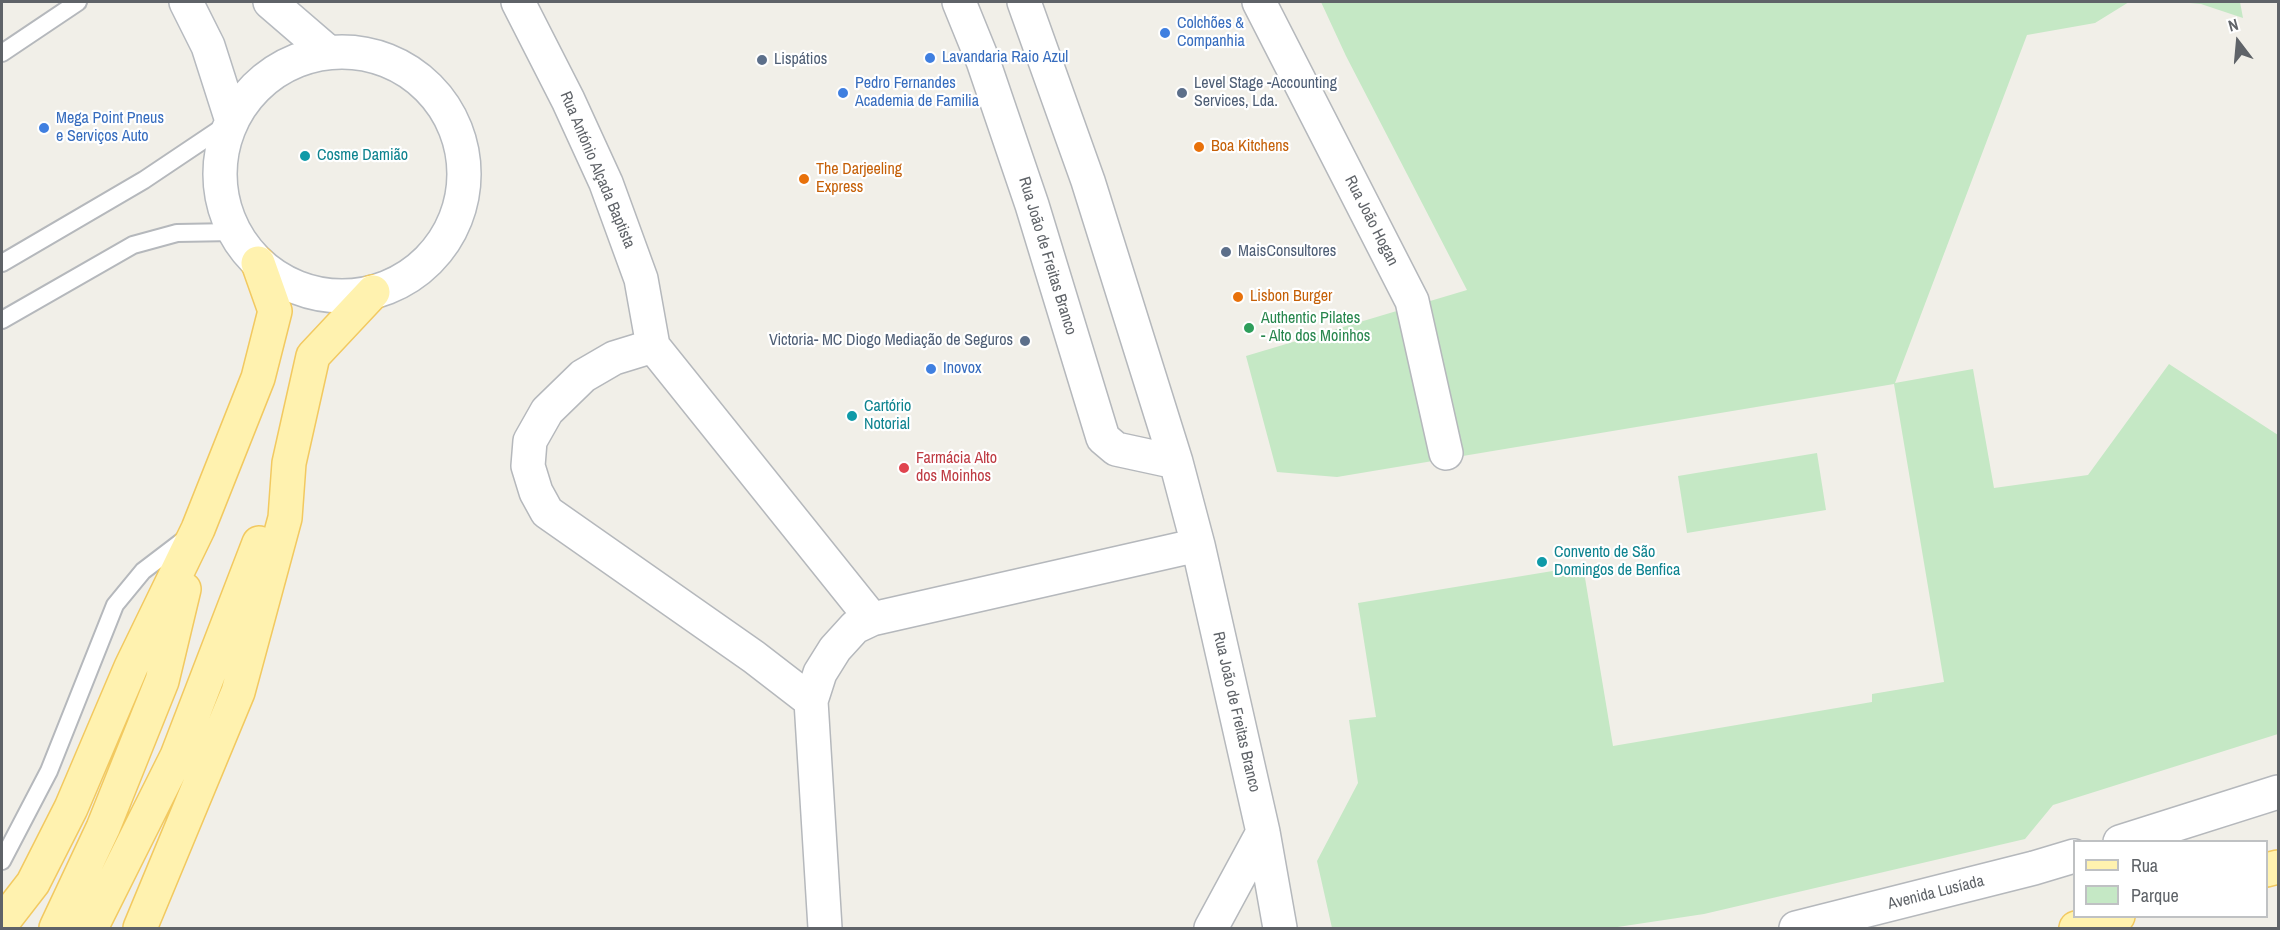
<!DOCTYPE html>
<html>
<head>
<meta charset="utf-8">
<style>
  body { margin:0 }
  #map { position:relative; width:2280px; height:930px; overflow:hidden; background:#f1efe8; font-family:"Archivo Narrow",sans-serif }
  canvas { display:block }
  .frame { position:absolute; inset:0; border:3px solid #5f6368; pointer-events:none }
  .legend { position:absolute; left:2073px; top:840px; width:195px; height:78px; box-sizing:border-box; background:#fff; border:2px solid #bfc1c3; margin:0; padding:8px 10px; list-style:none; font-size:18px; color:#5f6368 }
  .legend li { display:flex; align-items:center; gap:12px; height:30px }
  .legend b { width:30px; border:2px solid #bfc1c3 }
  .north { position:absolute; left:2208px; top:12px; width:60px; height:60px; -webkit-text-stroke:4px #fff; paint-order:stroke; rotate:344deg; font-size:16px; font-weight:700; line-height:24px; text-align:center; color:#5f6368 }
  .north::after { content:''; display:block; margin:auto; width:21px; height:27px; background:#5f6368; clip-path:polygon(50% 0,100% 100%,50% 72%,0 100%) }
</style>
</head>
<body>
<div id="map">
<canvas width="2280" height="930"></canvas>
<div class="frame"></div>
<ul class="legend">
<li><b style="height:8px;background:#fff2af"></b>Rua</li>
<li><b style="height:16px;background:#c5e8c5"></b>Parque</li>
</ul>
<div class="north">N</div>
</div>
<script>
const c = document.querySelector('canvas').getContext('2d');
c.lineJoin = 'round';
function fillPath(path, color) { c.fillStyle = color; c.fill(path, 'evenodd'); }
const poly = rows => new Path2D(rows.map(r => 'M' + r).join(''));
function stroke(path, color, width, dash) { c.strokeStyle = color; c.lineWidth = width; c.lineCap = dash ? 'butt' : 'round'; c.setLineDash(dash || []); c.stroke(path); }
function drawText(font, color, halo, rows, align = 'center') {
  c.font = font + ' "Archivo Narrow",sans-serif'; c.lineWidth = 4.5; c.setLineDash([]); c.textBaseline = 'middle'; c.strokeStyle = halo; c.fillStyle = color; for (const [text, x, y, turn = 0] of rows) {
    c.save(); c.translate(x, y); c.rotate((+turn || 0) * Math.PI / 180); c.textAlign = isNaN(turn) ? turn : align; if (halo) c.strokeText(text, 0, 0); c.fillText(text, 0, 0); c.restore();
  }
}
fillPath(poly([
  [1321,2,2129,2,2095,23,2027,35,1895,383,1973,369,1994,488,2088,475,2169,364,2278,435,2278,734,2053,805,2025,839,1704,914,1611,928,1332,928,1317,861,1358,783,1349,720,1376,717,1358,603,1583,566,1613,746,1872,702,1872,694,1944,682,1894,384,1337,477,1277,472,1246,356,1467,290,1346,56],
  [2179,2,2240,2,2243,18,2201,4],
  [1817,453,1826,510,1687,533,1678,476]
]), '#c5e8c5');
const lane = poly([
  [2,53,78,2],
  [2,263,144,180,232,121],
  [2,320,133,245,177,233,234,232],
  [2,861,49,771,115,605,143,571,185,539]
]);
const street = poly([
  [518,2,568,100,606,183,641,279,653,346,872,619],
  [959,2,983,61,1032,205,1103,438,1116,449,1176,462],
  [1024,2,1088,181,1176,462,1198,545,1263,832,1280,928],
  [1259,2,1412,301,1446,453],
  [653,346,614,358,583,376,547,411,530,441,528,466,536,492,547,512,754,657,811,701,820,673,835,649,855,627,872,619,1198,545],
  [811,701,825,928],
  [2120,842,2278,792],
  [1211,928,1263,832],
  [1796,928,2034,868,2074,856]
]);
const secondary = poly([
  [186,2,208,46,232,121],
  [270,2,328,52],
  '220 174a122 122 0 1 1 244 0a122 122 0 1 1-244 0Z'
]);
const primary = poly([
  [2266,870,2278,867],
  [2,923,33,883,71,808,131,667,198,529,258,378,275,311,258,263],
  [56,928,103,828,162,681,184,589],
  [91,928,177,756,259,543],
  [140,928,238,692,285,518,289,463,313,356,373,292],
  [2076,928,2118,916]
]);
stroke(lane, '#b5b8bc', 20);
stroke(street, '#b5b8bc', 36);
stroke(secondary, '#b6babf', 36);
stroke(primary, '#f2c960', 36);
stroke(lane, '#fff', 16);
stroke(street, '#fff', 33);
stroke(secondary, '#fff', 33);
stroke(primary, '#fff2af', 33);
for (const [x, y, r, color] of [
  [1165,33,6,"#3f7fe0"],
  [930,58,6,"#3f7fe0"],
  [762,60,6,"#5c6f8a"],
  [843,93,6,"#3f7fe0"],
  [1182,93,6,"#5c6f8a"],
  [44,128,6,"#3f7fe0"],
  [1199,147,6,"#e8710a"],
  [305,156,6,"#0f9aa8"],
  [804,179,6,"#e8710a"],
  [1226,252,6,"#5c6f8a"],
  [1238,297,6,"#e8710a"],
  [1249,328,6,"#2e9e5b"],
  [1025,341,6,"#5c6f8a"],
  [931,369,6,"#3f7fe0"],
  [852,416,6,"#0f9aa8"],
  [904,468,6,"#e0444e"],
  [1542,562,6,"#0f9aa8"]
]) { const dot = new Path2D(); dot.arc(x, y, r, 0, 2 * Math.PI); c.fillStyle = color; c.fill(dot); stroke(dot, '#fff', 2); }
drawText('16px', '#366cbe', '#fff', [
  ["Colchões &",1177,24],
  ["Companhia",1177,42],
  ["Lavandaria Raio Azul",942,58],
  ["Pedro Fernandes",855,84],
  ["Academia de Familia",855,102],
  ["Mega Point Pneus",56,119],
  ["e Serviços Auto",56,137],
  ["Inovox",943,369]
], 'left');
drawText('16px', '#4e5e75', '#fff', [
  ["Lispátios",774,60],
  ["Level Stage -Accounting",1194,84],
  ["Services, Lda.",1194,102],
  ["MaisConsultores",1238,252],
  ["Victoria- MC Diogo Mediação de Seguros",1013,341,"right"]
], 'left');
drawText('16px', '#c56008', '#fff', [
  ["Boa Kitchens",1211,147],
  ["The Darjeeling",816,170],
  ["Express",816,188],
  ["Lisbon Burger",1250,297]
], 'left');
drawText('16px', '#0d838f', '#fff', [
  ["Cosme Damião",317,156],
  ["Cartório",864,407],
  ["Notorial",864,425],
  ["Convento de São",1554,553],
  ["Domingos de Benfica",1554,571]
], 'left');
drawText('16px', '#5f6368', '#fff', [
  ["Rua António Alçada Baptista",597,170,67],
  ["Rua João Hogan",1371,221,63],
  ["Rua João de Freitas Branco",1047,256,73],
  ["Rua João de Freitas Branco",1236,712,77],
  ["Avenida Lusíada",1936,893,-14]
]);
drawText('16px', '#27864d', '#fff', [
  ["Authentic Pilates",1261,319],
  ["- Alto dos Moinhos",1261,337]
], 'left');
drawText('16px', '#be3a42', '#fff', [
  ["Farmácia Alto",916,459],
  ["dos Moinhos",916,477]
], 'left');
</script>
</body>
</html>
